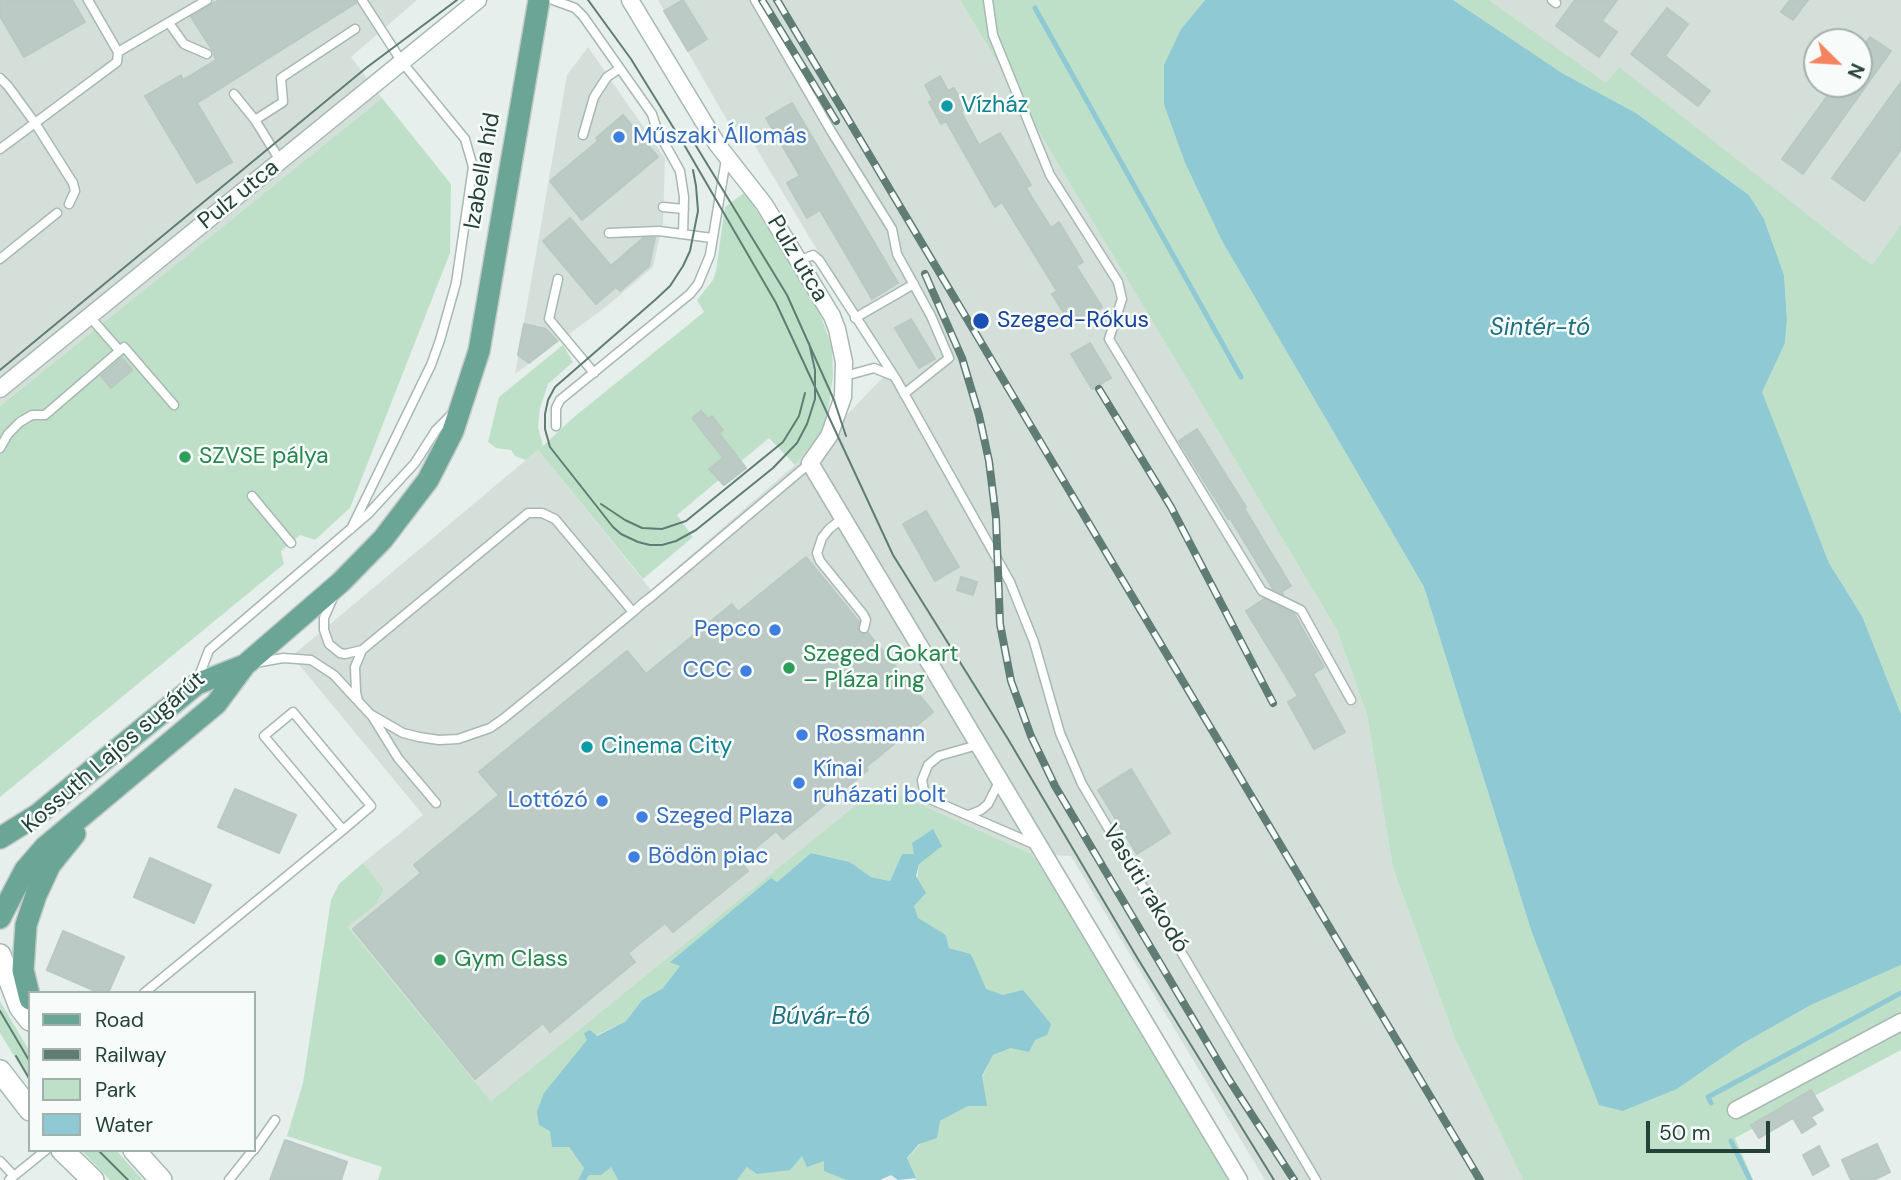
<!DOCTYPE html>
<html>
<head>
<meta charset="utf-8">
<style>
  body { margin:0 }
  #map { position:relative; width:1901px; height:1180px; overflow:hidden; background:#e6efeb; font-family:"DM Sans",sans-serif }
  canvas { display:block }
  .legend { position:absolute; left:28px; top:991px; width:228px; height:161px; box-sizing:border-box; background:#f7fbf9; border:2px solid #a3b1ad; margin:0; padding:9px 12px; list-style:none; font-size:21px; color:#24423a }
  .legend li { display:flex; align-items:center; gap:14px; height:35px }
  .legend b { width:35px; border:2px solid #a3b1ad }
  .north { position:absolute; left:1803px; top:28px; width:70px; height:70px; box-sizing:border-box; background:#f7fbf9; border:2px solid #a3b1ad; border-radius:50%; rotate:114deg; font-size:19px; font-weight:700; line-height:28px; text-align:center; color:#24423a }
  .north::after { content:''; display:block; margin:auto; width:24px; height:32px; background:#f4845f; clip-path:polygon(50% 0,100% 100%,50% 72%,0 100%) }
  .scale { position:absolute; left:1646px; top:1121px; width:124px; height:32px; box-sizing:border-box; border:4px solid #24423a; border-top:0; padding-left:9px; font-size:21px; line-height:24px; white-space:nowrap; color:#24423a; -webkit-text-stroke:5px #f7fbf9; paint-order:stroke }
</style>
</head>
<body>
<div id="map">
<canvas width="1901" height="1180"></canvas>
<ul class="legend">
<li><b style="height:9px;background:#6aa596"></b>Road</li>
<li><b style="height:9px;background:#5f7d75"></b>Railway</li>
<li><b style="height:19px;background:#bfe0c8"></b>Park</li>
<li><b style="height:19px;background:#8ec9d4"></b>Water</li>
</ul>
<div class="north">N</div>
<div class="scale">50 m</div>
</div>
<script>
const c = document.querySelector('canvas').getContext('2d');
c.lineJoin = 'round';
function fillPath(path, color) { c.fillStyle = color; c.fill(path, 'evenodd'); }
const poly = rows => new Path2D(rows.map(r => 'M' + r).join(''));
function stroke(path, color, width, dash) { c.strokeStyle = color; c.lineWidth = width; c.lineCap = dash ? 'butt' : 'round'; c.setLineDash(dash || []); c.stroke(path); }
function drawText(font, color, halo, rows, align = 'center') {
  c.font = font + ' "DM Sans",sans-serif'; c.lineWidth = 5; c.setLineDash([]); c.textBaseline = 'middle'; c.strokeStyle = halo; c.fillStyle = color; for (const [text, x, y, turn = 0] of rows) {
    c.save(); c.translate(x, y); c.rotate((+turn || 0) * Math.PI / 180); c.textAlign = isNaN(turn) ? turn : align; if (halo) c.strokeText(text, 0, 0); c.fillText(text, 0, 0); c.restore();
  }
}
fillPath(poly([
  [0,0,417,0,351,57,382,98,0,406],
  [658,0,960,0,1337,630,1367,715,1393,868,1455,1039,1523,1180,1265,1180,1071,856,1032,854,879,786,491,1101,348,927,377,904,384,889,363,863,423,815,292,656,538,450,651,590,795,465,819,435,827,417,835,427,889,371,742,124,732,129],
  [1489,0,1901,0,1901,224,1872,265,1619,68,1606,84],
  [1817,42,1859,42,1859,84,1817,84],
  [588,47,665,158,663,223,653,267,607,306,515,374,567,75]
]), '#d4dfda');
fillPath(poly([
  [960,0,1205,0,1181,29,1164,105,1185,163,1222,241,1424,587,1531,930,1623,1111,1677,1089,1742,1044,1811,1005,1901,965,1901,1050,1735,1138,1753,1180,1523,1180,1455,1039,1393,868,1367,715,1337,630],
  [1453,0,1489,0,1606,83,1619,67,1872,265,1901,224,1901,714,1862,616,1829,563,1761,392,1785,343,1787,319,1784,275,1764,219,1749,195,1636,113,1562,73],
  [382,98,451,184,450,253,350,508,315,540,300,535,281,551,284,564,0,797,0,406],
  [745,192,819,311,832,347,833,376,827,417,819,435,795,465,769,438,677,515,693,537,643,579,538,450,526,460,515,456,511,450,496,448,488,442,499,397,563,345,573,362,548,384,540,408,538,427,543,446,574,417,704,312,697,300,713,280,716,271,725,207],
  [879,786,1032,854,1201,1116,1239,1180,914,1180,916,1178,907,1159,940,1121,968,1106,993,1055,1011,1048,1003,995,985,990,971,954,949,948,946,935,918,919,914,906,919,863,915,854,902,854,890,881,871,877,850,862,811,853,777,882,771,879,671,961,680,966,663,988,642,1000,626,1021,587,1040,577,1055,550,1131,569,1147,584,1168,578,1180,378,1180,382,1167,287,1136,303,1083,331,900,339,884,363,863,384,889,377,904,348,927,491,1101],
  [0,1001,30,1052,30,1082,0,1033],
  [81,1150,116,1150,143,1180,110,1180],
  [802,1155,824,1161,825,1171,846,1180,737,1180,747,1167],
  [611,1167,618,1180,586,1180,588,1175]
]), '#bfe0c8');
fillPath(poly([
  [1205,0,1453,0,1562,73,1636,113,1749,195,1764,219,1784,275,1787,319,1785,343,1762,392,1829,563,1862,616,1901,714,1901,965,1811,1005,1742,1044,1677,1089,1623,1111,1599,1105,1531,930,1424,587,1222,241,1185,163,1164,105,1164,65,1181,29],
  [933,829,942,846,919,864,916,876,926,893,914,906,918,918,946,935,949,948,971,954,986,989,1003,995,1023,990,1051,1024,1047,1035,1035,1040,1029,1052,1011,1048,993,1055,982,1076,987,1106,968,1106,940,1121,937,1138,919,1144,907,1158,916,1178,898,1180,891,1175,880,1180,846,1180,824,1171,824,1161,807,1167,802,1156,790,1170,757,1174,747,1167,737,1180,618,1180,611,1167,601,1175,589,1175,586,1180,578,1180,584,1168,569,1147,552,1147,550,1131,539,1125,537,1112,544,1093,587,1040,584,1033,590,1030,597,1036,626,1021,642,1000,663,988,680,966,670,962,771,878,777,882,811,853,850,862,871,877,890,881,902,854,914,854,912,843]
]), '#8ec9d4');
stroke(poly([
  [1035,8,1241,377],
  [1711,1103,1708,1097,1901,993],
  [1731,1141,1750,1180]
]), '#8ec9d4', 5);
const building = poly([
  [0,0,72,0,85,22,24,57,0,16,0,0],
  [219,0,356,0,356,3,197,103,232,162,197,183,145,96,181,75,183,80,216,60,213,51,191,17,219,0],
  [683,0,707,39,688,51,664,11,683,0],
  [1575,0,1617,0,1602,21,1617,32,1599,57,1556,26,1575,0],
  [1790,0,1808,0,1793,20,1781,12,1790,0],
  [1667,8,1688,24,1665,56,1710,91,1698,106,1631,54,1667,8],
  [1870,37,1891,51,1803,174,1782,159,1836,84,1859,84,1859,52,1870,37],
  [940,76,948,91,954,88,966,109,961,112,979,145,1000,133,1031,185,1026,188,1051,228,1059,222,1083,262,1076,266,1102,307,1072,326,1052,294,1057,291,1002,202,995,207,946,121,941,124,929,102,933,100,925,85,940,76],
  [1901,82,1901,149,1864,201,1832,178,1901,82],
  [792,103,898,283,872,299,820,210,807,218,787,183,800,176,766,118,792,103],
  [623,115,658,157,582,220,550,181,598,141,596,138,623,115],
  [570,218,611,266,643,238,655,238,649,266,620,291,616,287,596,304,543,241,570,218],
  [911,319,935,359,919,368,895,328,911,319],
  [524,324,546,329,557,341,529,363,518,355,524,324],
  [1090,343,1111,378,1092,389,1071,354,1090,343],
  [122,358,132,370,111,388,101,376,122,358],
  [701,411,708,419,712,416,723,430,719,433,746,468,724,485,709,469,723,458,692,418,701,411],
  [1197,429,1246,507,1244,508,1291,586,1281,592,1283,594,1273,589,1230,518,1228,519,1179,441,1197,429],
  [926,511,959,567,935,581,903,524,926,511],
  [806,557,859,622,859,632,863,634,868,633,933,712,866,767,868,770,783,839,776,831,740,861,748,871,673,932,665,923,628,953,635,962,550,1032,543,1023,475,1079,353,929,421,873,414,865,499,795,479,772,627,651,646,674,732,604,738,612,806,557],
  [961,577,977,582,973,595,957,590,961,577],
  [1264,599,1294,614,1324,667,1313,674,1345,732,1314,749,1288,702,1298,696,1246,611,1264,599],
  [1131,769,1170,833,1137,854,1098,790,1131,769],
  [235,789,296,815,279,853,218,827,235,789],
  [150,858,211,885,194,923,134,897,150,858],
  [63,931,124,957,108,993,100,993,47,970,63,931],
  [1811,1090,1823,1110,1811,1117,1816,1124,1802,1133,1793,1118,1759,1138,1751,1125,1811,1090],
  [285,1140,347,1162,341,1180,270,1180,285,1140],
  [1877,1144,1890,1172,1874,1180,1851,1180,1842,1160,1877,1144],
  [1819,1146,1829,1166,1813,1175,1803,1155,1819,1146]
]);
fillPath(building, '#bbcac4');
stroke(building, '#b8c9c2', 2);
const service = poly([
  [553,0,575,8,583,16,652,114,657,130,680,171,684,197,683,234],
  [755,0,831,131,892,229,897,254,931,316,949,358,904,394],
  [988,0,993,35,1050,175,1118,282,1122,299,1109,339,1262,591,1301,610,1351,700],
  [1552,0,1556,3],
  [169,23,184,44,207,54],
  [118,52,207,0],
  [0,78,8,86,35,123,73,183,75,191,69,204],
  [234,94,255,120],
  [583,135,594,97,607,77,619,69],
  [0,149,117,62,118,52,88,0],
  [281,162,255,120,283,102,281,78,355,29],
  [663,207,684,209],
  [609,233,659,231,712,238],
  [0,259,57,213],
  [798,261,813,255,819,260,896,379,1010,582,1034,642,1060,733,1082,784,1316,1180],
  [558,279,549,319,594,373],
  [89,316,119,350],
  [855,318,914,284],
  [845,376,874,368,891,375],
  [556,426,556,408,560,400,690,294,698,284,710,255,726,159],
  [0,448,8,434,20,422,32,415,45,415,124,347,174,405],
  [252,496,291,543],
  [843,518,829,529,822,538,817,553,820,561,863,614,866,620,864,628],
  [351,529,431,365,440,340,456,283,473,167,465,139,402,62,362,0],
  [332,600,324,618,324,630,329,644,340,653,345,654,362,650],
  [633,612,555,519,542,513,528,513,362,650,355,667,356,692,358,701,370,714,403,733,419,737,439,740,458,739,490,728,503,719,567,667,598,641,633,612,643,603,651,597,810,463],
  [255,663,283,658,311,660,334,675,356,699],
  [198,679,209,650,368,514,415,463,436,430,452,414],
  [372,716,398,758,436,803],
  [981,744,939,756,928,765,922,780,924,791,930,799,1036,845],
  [969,815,981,810,988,804,1000,780],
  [144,993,343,830,371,806,293,712,264,736,343,830],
  [254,1150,275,1120],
  [0,1161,14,1176],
  [9,1180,46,1150],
  [229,1180,253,1150]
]);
const minor = poly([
  [630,0,717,144,764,204,832,316,837,329,844,362,843,397,829,436,810,463,1239,1180],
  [0,389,478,0],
  [1736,1110,1901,1022]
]);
const secondary = poly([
  [0,955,20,1007,30,1020],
  [0,1071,30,1110],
  [62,1150,93,1180],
  [134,1150,161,1180]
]);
const primary = poly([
  [0,838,37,815,197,684,245,665],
  [0,918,25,870,45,847,216,704,245,665,341,582,383,539,428,480,453,431,479,351,539,0],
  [30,999,23,970,26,925,36,895,50,865,75,834]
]);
stroke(service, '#a8b8b2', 11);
stroke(minor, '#a8b8b2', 19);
stroke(secondary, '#a4bbb3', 24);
stroke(primary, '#c2cac8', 24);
stroke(service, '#fff', 8);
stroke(minor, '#fff', 16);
stroke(secondary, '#fff', 21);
stroke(primary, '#6aa596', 21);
stroke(poly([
  [588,0,631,59,686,148,776,303,893,555,1008,739,1138,959,1274,1180],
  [690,136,787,295,834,400,846,436],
  [693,170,696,186,698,211,690,251,683,266,670,286,655,300,555,387,548,400,545,414,545,429,550,447,613,527,621,534,638,542,650,545,662,545,676,541,696,530,773,468,797,443,807,424,815,399,815,370,809,343],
  [0,370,366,68,457,0],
  [601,504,625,520,642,528,662,529,686,521,783,442,799,416,805,393],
  [0,1011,30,1062],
  [16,1056,30,1080],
  [98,1150,128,1180]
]), '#5f7d75', 2);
const rail = poly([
  [762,0,836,121],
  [777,0,1480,1180],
  [925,274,962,358,979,415,989,461,996,518,1000,624,1011,681,1031,736,1055,786,1228,1078,1294,1180],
  [1099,389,1171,507,1273,703]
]);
stroke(rail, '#5f7d75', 8);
stroke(rail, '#f7fbf9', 5, [16]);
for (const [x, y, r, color] of [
  [947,106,7,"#0f9aa8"],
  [619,137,7,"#3f7fe0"],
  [981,321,9,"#1a4fb4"],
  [185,457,7,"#2e9e5b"],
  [775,630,7,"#3f7fe0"],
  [789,668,7,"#2e9e5b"],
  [746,671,7,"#3f7fe0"],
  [802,735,7,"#3f7fe0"],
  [587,747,7,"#0f9aa8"],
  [799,783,7,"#3f7fe0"],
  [602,801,7,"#3f7fe0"],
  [642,817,7,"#3f7fe0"],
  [634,857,7,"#3f7fe0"],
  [440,960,7,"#2e9e5b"]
]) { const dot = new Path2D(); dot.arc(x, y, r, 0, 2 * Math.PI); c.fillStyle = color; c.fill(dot); stroke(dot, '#f7fbf9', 2.5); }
drawText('23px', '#0d838f', '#f7fbf9', [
  ["Vízház",961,106],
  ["Cinema City",601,747]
], 'left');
drawText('23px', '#366cbe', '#f7fbf9', [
  ["Műszaki Állomás",633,137],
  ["Pepco",761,630,"right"],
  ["CCC",732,671,"right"],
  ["Rossmann",816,735],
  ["Kínai",813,770],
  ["ruházati bolt",813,796],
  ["Lottózó",588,801,"right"],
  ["Szeged Plaza",656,817],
  ["Bödön piac",648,857]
], 'left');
drawText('23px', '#24423a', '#f7fbf9', [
  ["Izabella híd",483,171,-80],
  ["Pulz utca",239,195,-39],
  ["Pulz utca",797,259,59],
  ["Kossuth Lajos sugárút",114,753,-41],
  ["Vasúti rakodó",1145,889,59]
]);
drawText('23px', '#164399', '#f7fbf9', [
  ["Szeged-Rókus",997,321]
], 'left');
drawText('23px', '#27864d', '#f7fbf9', [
  ["SZVSE pálya",199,457],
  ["Szeged Gokart",803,655],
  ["– Pláza ring",803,681],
  ["Gym Class",454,960]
], 'left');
drawText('italic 24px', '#1c6f80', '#f7fbf9', [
  ["Sintér-tó",1540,329],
  ["Búvár-tó",821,1018]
]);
</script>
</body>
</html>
